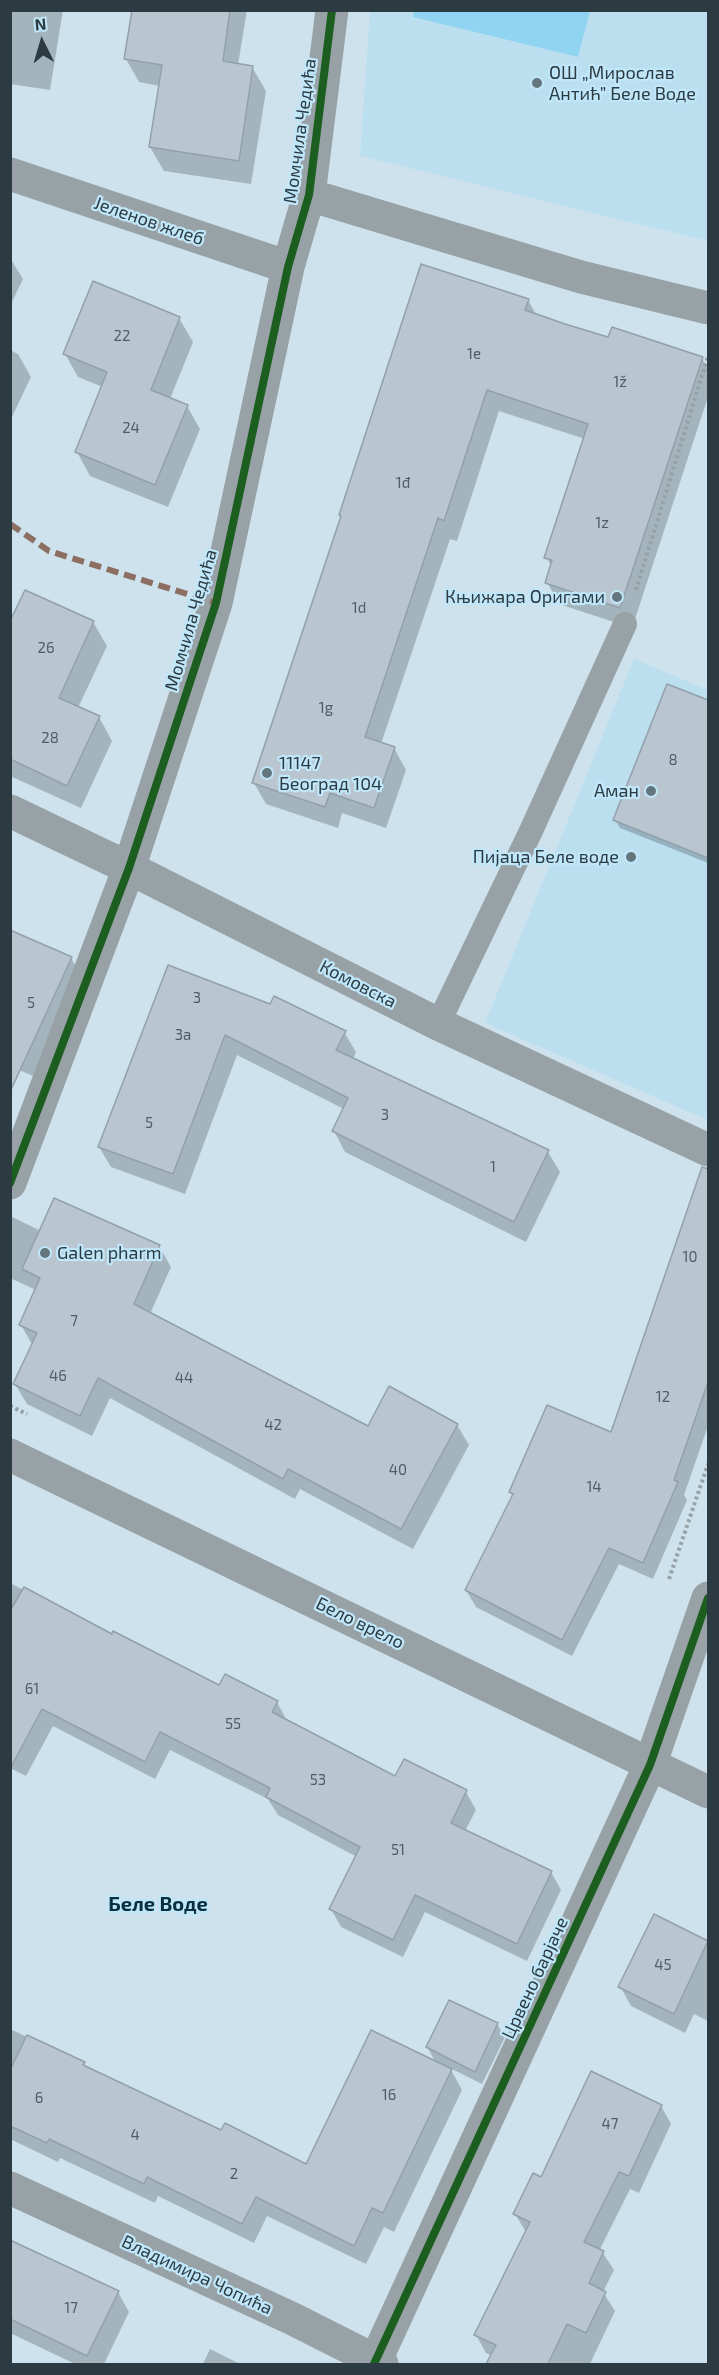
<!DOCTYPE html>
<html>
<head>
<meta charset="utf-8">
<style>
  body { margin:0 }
  #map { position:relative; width:719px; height:2375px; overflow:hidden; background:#cde2ec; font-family:"Exo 2",sans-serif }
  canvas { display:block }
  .frame { position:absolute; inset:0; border:12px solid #2c3b42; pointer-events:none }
  .north { position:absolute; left:12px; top:12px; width:60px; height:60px; -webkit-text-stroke:4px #c0e6f9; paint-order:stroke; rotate:355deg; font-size:16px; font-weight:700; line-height:24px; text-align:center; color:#2c3b42 }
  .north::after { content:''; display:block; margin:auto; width:21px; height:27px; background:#2c3b42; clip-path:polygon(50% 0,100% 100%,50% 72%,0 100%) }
</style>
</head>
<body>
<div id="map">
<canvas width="719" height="2375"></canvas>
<div class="frame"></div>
<div class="north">N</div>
</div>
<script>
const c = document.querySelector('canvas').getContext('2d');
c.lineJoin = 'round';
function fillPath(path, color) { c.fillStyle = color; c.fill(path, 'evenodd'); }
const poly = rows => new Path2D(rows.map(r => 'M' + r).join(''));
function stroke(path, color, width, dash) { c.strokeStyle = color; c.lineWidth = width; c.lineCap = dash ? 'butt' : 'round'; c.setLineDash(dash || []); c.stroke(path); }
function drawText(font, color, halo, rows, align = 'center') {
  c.font = font + ' "Exo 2",sans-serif'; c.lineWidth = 4.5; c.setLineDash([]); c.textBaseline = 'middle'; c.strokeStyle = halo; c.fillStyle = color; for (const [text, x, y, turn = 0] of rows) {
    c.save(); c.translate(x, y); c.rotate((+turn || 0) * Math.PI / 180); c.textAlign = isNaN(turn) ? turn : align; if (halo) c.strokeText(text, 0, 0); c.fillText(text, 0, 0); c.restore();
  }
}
fillPath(poly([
  [370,11,708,11,708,241,360,156],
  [634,659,708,690,708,1120,485,1023]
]), '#bcdff0');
fillPath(poly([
  [414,11,414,10,590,11,578,57,413,17]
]), '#91d4f2');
fillPath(poly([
  [10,10,63,10,50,90,10,84],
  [133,10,247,10,238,65,252,67,266,91,251,184,164,171,150,147,160,86,139,82,126,59],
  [10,258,23,279,10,306],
  [528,300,537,316,609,339,702,358,708,370,708,397,632,628,559,604,547,582,552,567,546,557,585,439,499,411,457,541,450,539,381,744,394,748,406,770,386,828,342,813,338,828,266,804,254,783],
  [179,318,193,342,170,399,187,406,200,429,168,507,90,476,77,452,103,387,78,377,65,354],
  [10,350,18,354,31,377,10,421],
  [93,622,107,646,78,708,99,717,112,741,81,808,10,776,10,709],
  [668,686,708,702,708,863,620,828,615,820],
  [71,958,85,982,40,1079,10,1066],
  [168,967,344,1032,356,1052,353,1059,548,1152,560,1172,526,1242,345,1152,334,1131,344,1109,237,1055,185,1194,111,1167,99,1147],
  [687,1215,708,1223,708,1426,684,1495,687,1500,653,1579,619,1564,572,1656,476,1607,466,1590,513,1497,510,1492,612,1434],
  [10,1216,41,1231,159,1246,171,1267,150,1314,368,1428,457,1425,469,1445,413,1549,300,1489,295,1499,110,1398,92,1436,27,1404,15,1384,33,1346,21,1325,36,1290,10,1278],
  [10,1583,112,1636,220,1687,277,1702,287,1721,396,1778,466,1792,476,1810,465,1831,551,1872,561,1890,527,1961,425,1912,403,1957,341,1927,331,1909,357,1857,278,1815,268,1799,170,1750,155,1779,53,1726,26,1776,10,1768],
  [655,1916,708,1943,708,2021,694,2014,685,2033,631,2006,620,1986],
  [497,2024,505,2037,482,2084,450,2068,462,2090,394,2232,384,2227,366,2264,267,2216,254,2243,158,2196,155,2203,60,2158,58,2162,10,2139,10,2029,84,2063,86,2068,222,2132,307,2166,436,2063,427,2047],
  [661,2106,671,2124,639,2193,630,2189,599,2251,603,2253,614,2270,603,2292,615,2311,590,2364,487,2364,492,2356,486,2353,476,2335,526,2232,515,2214,542,2179],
  [10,2241,118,2292,129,2312,104,2364,75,2364,10,2333],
  [210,2349,240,2364,203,2364]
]), '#0003');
const building = poly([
  [132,10,230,10,223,61,253,66,239,161,149,147,162,65,124,59,132,10],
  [421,264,529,299,525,310,565,324,608,337,612,327,703,357,620,608,545,583,552,560,544,558,588,424,487,390,444,521,438,518,365,737,395,747,374,808,330,793,325,807,252,783,341,516,339,515,421,264],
  [93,281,180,317,151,390,188,405,155,485,75,452,107,372,63,354,93,281],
  [25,590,94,621,59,698,100,716,67,786,10,759,10,621,25,590],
  [667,684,708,700,708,858,613,820,667,684],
  [10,930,72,957,10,1092,10,930],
  [168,965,270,1004,274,996,346,1031,336,1050,549,1150,514,1222,332,1131,348,1098,225,1035,173,1174,98,1147,168,965],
  [702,1167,708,1169,708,1382,674,1480,678,1482,643,1563,609,1548,562,1640,465,1590,513,1494,509,1492,547,1405,611,1432,702,1167],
  [54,1198,160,1245,134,1304,368,1426,389,1386,458,1424,401,1529,288,1469,283,1479,98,1378,80,1416,13,1384,37,1333,19,1325,40,1278,22,1269,54,1198],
  [24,1587,112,1634,113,1631,219,1685,225,1674,278,1701,272,1712,395,1776,404,1759,467,1790,451,1823,552,1871,517,1944,415,1895,393,1940,329,1909,360,1847,266,1797,270,1788,160,1732,145,1762,42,1709,10,1769,10,1611,24,1587],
  [654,1914,708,1941,674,2014,618,1987,654,1914],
  [449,2000,498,2023,475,2072,426,2047,449,2000],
  [371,2030,452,2069,383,2213,372,2208,354,2246,256,2197,242,2224,147,2177,144,2184,49,2139,47,2143,10,2126,10,2070,27,2035,85,2062,83,2065,221,2130,225,2123,306,2164,371,2030],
  [591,2071,662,2105,629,2176,619,2172,584,2242,604,2251,589,2283,606,2292,586,2333,567,2324,548,2364,486,2364,496,2345,474,2335,530,2222,513,2214,533,2173,541,2177,591,2071],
  [10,2240,119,2291,87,2356,10,2319,10,2240]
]);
fillPath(building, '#b9c6d0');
stroke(building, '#92a0a9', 1.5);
stroke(poly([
  [636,590,708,356],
  [10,1406,27,1414],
  [669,1579,708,1464]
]), '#96a1a6', 4, [3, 3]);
stroke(poly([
  [438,1024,530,833,625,624]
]), '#98a2a6', 24);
stroke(poly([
  [10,174,288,267],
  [309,195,581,277,708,308],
  [10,811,129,868,438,1024,708,1150],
  [10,1183,129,868,216,603,288,267,309,195,332,10],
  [10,2188,293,2319,382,2364],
  [374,2364,650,1765]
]), '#98a2a6', 33);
stroke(poly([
  [10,1455,708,1792],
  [650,1765,708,1598]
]), '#98a2a6', 33);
stroke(poly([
  [10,524,49,551,216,603]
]), '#8d6e63', 6, [12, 6]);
stroke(poly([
  [10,1183,129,868,216,603,288,267,309,195,332,10],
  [374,2364,650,1765,708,1598]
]), '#1b5e20', 8);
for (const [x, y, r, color] of [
  [537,83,6,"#64757e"],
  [617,597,6,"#64757e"],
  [267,773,6,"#64757e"],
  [651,791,6,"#64757e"],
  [631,857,6,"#64757e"],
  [45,1253,6,"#64757e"]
]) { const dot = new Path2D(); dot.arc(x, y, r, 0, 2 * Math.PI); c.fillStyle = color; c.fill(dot); stroke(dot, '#c0e6f9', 2); }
drawText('15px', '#4f5e66', null, [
  ["22",122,336],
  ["1e",474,354],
  ["1ž",620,382],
  ["24",131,428],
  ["1đ",403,483],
  ["1z",602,523],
  ["1d",359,608],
  ["26",46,648],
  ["1g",326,708],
  ["28",50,738],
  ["8",673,760],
  ["3",197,998],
  ["5",31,1003],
  ["3a",183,1035],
  ["3",385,1115],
  ["5",149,1123],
  ["1",493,1167],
  ["10",690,1257],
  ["7",74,1321],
  ["46",58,1376],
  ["44",184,1378],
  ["12",663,1397],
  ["42",273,1425],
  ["40",398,1470],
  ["14",594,1487],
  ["61",32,1689],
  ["55",233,1724],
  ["53",318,1780],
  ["51",398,1850],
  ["45",663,1965],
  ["16",389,2095],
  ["6",39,2098],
  ["47",610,2124],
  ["4",135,2135],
  ["2",234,2174],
  ["17",71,2308]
]);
drawText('18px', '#2c3b42', '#c0e6f9', [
  ["ОШ „Мирослав",549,73],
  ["Антић” Беле Воде",549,94],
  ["Књижара Оригами",605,597,"right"],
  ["11147",279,763],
  ["Београд 104",279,784],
  ["Аман",639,791,"right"],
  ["Пијаца Беле воде",619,857,"right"],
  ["Galen pharm",57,1253]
], 'left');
drawText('18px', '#2c3b42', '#c0e6f9', [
  ["Момчила Чедића",300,131,-82],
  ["Јеленов жлеб",149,221,19],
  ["Момчила Чедића",191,620,-74],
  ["Комовска",358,984,27],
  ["Бело врело",360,1623,26],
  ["Црвено барјаче",535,1978,-65],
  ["Владимира Чопића",197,2275,25]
]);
drawText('bold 20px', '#0b2f3d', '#c0e6f9', [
  ["Беле Воде",158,1904]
]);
</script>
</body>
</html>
